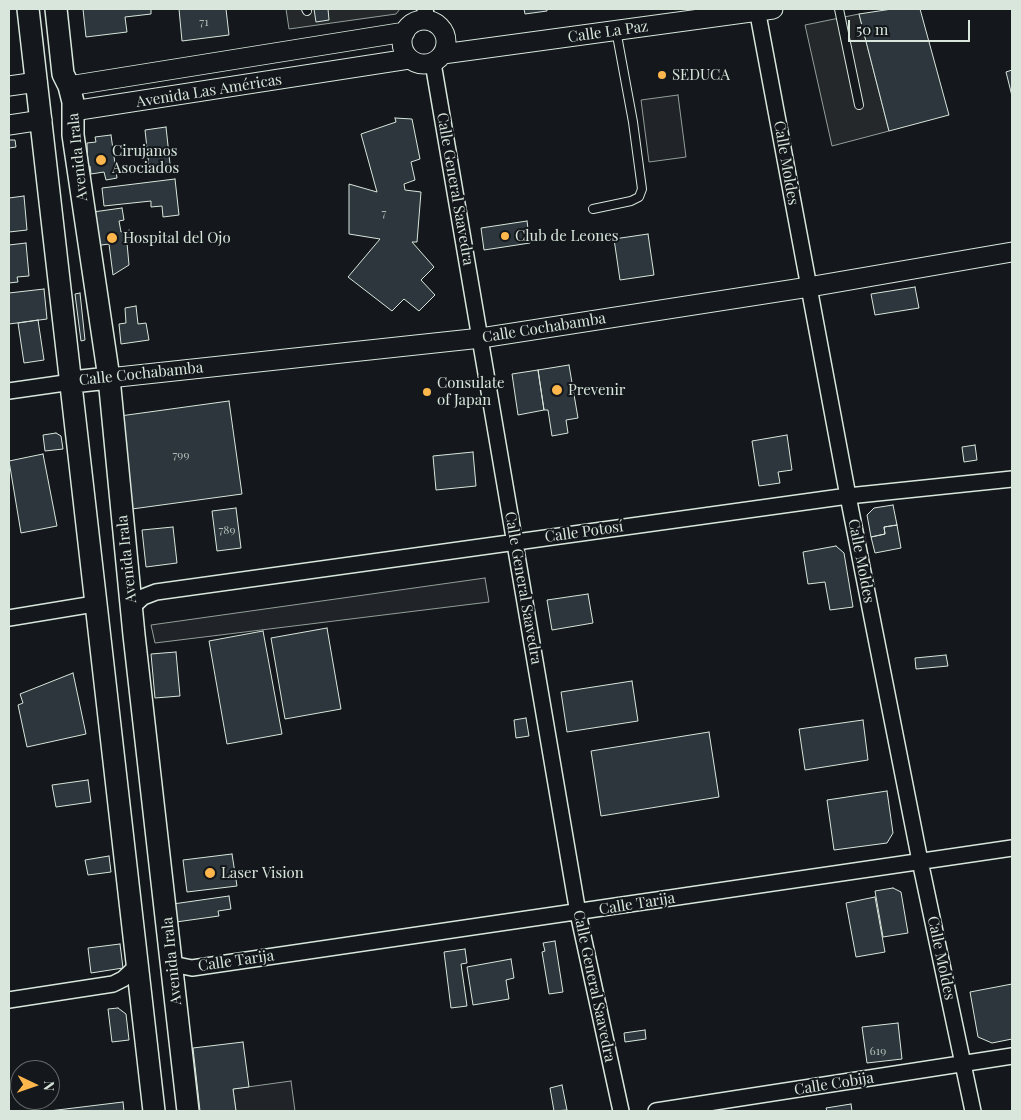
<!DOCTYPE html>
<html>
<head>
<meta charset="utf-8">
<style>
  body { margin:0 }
  #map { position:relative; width:1021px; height:1120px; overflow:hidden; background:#14181c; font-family:"Playfair Display",serif }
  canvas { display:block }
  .frame { position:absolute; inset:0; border:10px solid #d8e6dc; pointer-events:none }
  .north { position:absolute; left:10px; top:1060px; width:50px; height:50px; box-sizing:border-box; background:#14181c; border:1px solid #626a69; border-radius:50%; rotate:93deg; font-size:14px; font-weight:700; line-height:20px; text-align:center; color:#d8e6dc }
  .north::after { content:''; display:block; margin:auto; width:18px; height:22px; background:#ffb74d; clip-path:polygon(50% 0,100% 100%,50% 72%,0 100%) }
  .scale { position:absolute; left:848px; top:20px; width:122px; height:22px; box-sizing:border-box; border:2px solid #d8e6dc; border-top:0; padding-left:6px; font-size:15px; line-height:18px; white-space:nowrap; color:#d8e6dc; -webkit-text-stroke:4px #14181c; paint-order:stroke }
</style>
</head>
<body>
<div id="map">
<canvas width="1021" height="1120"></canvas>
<div class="frame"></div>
<div class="north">N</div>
<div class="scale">50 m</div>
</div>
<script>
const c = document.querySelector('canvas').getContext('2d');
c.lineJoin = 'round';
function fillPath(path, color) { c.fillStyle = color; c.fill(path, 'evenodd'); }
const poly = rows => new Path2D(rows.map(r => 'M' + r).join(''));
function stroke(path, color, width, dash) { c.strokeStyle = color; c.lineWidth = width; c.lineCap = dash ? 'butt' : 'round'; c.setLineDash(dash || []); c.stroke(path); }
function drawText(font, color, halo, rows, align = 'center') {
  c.font = font + ' "Playfair Display",serif'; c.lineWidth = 4; c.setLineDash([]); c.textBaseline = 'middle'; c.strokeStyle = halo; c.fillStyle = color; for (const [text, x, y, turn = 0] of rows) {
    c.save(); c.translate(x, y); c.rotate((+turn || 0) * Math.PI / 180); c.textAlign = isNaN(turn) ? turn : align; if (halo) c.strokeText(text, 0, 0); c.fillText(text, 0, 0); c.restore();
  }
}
const green = poly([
  [678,95,686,157,649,162,641,100,678,95],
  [485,578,489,602,155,643,151,625,485,578],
  [291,1081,295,1111,236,1111,233,1089,291,1081]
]);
fillPath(green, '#202428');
stroke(green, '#939e99', 1);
const parking = poly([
  [286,9,400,9,396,14,289,29,286,9],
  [859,14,889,131,832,146,805,25,859,14]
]);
fillPath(parking, '#24282b');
stroke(parking, '#939e99', 1);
const building = poly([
  [83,9,151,9,151,14,125,17,127,32,86,37,83,9],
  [179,9,226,9,229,35,182,41,179,9],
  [314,9,328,9,329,20,316,22,314,9],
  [524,9,547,9,547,11,525,14,524,9],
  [892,9,920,9,949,115,889,131,859,14,892,9],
  [1012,70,1012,96,1006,72,1012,70],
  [395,118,412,119,420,159,411,162,415,180,404,184,405,190,421,192,417,242,412,242,434,267,421,280,435,295,419,311,404,299,392,311,348,277,380,239,349,234,349,184,377,192,361,134,396,122,395,118],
  [166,127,170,164,149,167,145,130,166,127],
  [111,135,117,178,106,180,104,172,91,174,90,166,88,167,87,143,96,142,95,137,111,135],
  [9,140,15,140,16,147,9,148,9,140],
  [175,179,179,215,163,217,162,206,151,207,151,201,104,206,102,188,175,179],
  [24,196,27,230,9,232,9,198,24,196],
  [122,208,124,220,119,221,121,232,130,230,131,242,127,243,129,265,113,275,109,244,94,246,93,212,122,208],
  [527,221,530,243,484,250,481,228,527,221],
  [648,234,654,275,620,280,614,239,648,234],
  [26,243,29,276,17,277,18,282,9,283,9,245,26,243],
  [915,287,919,308,875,315,871,294,915,287],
  [44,289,47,319,9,324,9,293,44,289],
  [80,293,85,340,81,341,75,294,80,293],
  [136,306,138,324,146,323,149,340,121,344,119,324,126,323,125,308,136,306],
  [38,320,44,360,24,363,18,323,38,320],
  [569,365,578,418,566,420,568,433,552,436,548,410,544,410,538,370,569,365],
  [538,370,544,410,518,415,512,374,538,370],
  [229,401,242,494,132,509,120,416,229,401],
  [56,433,61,436,63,449,45,451,43,435,56,433],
  [787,435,792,470,778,472,780,483,759,486,752,441,787,435],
  [975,445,977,460,964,462,962,447,975,445],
  [473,452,476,486,436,490,433,456,473,452],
  [43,454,57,526,21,533,9,461,43,454],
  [893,505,897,525,884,527,885,534,871,537,867,515,874,508,893,505],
  [236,508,241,548,217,551,212,511,236,508],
  [897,525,901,548,875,553,871,537,885,534,884,527,897,525],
  [173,527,177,563,146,567,142,530,173,527],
  [836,546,844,553,853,607,830,610,825,582,808,584,803,552,836,546],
  [588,594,593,623,552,630,547,600,588,594],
  [327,628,341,709,285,719,271,638,327,628],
  [263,631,282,734,227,744,209,641,263,631],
  [176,652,180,696,155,698,151,654,176,652],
  [946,655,948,666,916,669,915,658,946,655],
  [73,673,86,734,27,747,18,705,23,703,20,694,73,673],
  [632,681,638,721,567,732,561,692,632,681],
  [526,718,529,736,516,738,514,720,526,718],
  [863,720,868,760,805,770,799,729,863,720],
  [709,732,719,797,601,816,591,751,709,732],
  [88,780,91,802,56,807,52,785,88,780],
  [887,791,893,833,887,843,834,850,827,800,887,791],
  [232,854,237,886,187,892,183,860,232,854],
  [109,856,111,872,88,875,85,860,109,856],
  [893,888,901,892,908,933,883,937,875,891,893,888],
  [229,896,231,909,218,911,219,916,176,922,173,904,229,896],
  [875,897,885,952,856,957,846,903,875,897],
  [555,941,563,992,549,994,542,952,545,951,543,943,555,941],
  [120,944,123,968,91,973,88,948,120,944],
  [465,949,467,963,461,964,467,1006,451,1008,444,952,465,949],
  [511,959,514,978,506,980,509,999,473,1005,467,967,511,959],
  [1012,984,1012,1039,992,1043,978,1037,970,992,1012,984],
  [118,1008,126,1014,129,1040,112,1042,108,1009,118,1008],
  [898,1023,902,1059,867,1063,862,1027,898,1023],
  [645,1030,646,1039,625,1042,624,1033,645,1030],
  [243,1042,249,1087,233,1089,236,1111,200,1111,193,1048,243,1042],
  [562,1085,567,1110,554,1111,550,1088,562,1085],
  [123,1102,124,1111,49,1111,123,1102],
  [851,1104,852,1111,827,1111,826,1108,851,1104]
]);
fillPath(building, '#2c363c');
stroke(building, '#d8e6dc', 1);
const service = poly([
  [306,9,307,11],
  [839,9,859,105],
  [593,209,631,201,639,197,642,189,633,122,616,30]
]);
const minor = poly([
  [425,9,427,20],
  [757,9,848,496,920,861,973,1111],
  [433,63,578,913,621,1111],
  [9,391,72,382],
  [131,608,143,597,156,592,848,496,1012,479],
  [9,618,94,604],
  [172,964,192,968,1012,848],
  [9,1000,113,984,123,979,137,966],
  [656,1111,1012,1056]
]);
const tertiary = poly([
  '402 42a22 22 0 1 1 44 0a22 22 0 1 1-44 0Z',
  [443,54,773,9],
  [9,86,37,82],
  [69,86,405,32],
  [73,111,409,59],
  [9,125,42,120],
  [109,378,481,338,809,287,1012,252]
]);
const secondary = poly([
  [28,9,154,1111],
  [56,9,63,74,69,86,73,102,73,135,109,378,134,635,188,1111],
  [72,382,109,378]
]);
stroke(service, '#d8e6dc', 10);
stroke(minor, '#d8e6dc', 18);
stroke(tertiary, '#d8e6dc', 21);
stroke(secondary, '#d8e6dc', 24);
stroke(service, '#14181c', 8);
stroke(minor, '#14181c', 15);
stroke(tertiary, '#14181c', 19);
stroke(secondary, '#14181c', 21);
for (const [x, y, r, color] of [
  [662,75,5,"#ffb74d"],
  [101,160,6,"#ffb74d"],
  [505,236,5,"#ffb74d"],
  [112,238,6,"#ffb74d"],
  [557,390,6,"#ffb74d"],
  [427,392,5,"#ffb74d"],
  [210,873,6,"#ffb74d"]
]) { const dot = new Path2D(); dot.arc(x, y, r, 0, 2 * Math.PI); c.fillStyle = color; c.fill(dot); stroke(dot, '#14181c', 2); }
drawText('12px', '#adbab4', null, [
  ["71",204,22],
  ["7",384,213],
  ["799",181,455],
  ["789",227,530],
  ["619",878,1051]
]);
drawText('15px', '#d8e6dc', '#14181c', [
  ["Calle La Paz",608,32,-8],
  ["Avenida Las Américas",209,91,-9],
  ["Avenida Irala",78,157,-96],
  ["Calle Moldes",786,163,80],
  ["Calle General Saavedra",455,189,80],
  ["Calle Cochabamba",544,328,-9],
  ["Calle Cochabamba",141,374,-6],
  ["Calle Potosí",584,532,-8],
  ["Avenida Irala",127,559,-96],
  ["Calle Moldes",861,561,79],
  ["Calle General Saavedra",523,588,80],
  ["Calle Tarija",637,904,-9],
  ["Calle Moldes",941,958,78],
  ["Avenida Irala",172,961,-96],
  ["Calle Tarija",236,961,-8],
  ["Calle General Saavedra",594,986,78],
  ["Calle Cobija",834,1084,-9]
]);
drawText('15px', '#d8e6dc', '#14181c', [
  ["SEDUCA",672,75],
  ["Cirujanos",112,151],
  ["Asociados",112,168],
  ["Club de Leones",515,236],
  ["Hospital del Ojo",123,238],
  ["Consulate",437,383],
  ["of Japan",437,400],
  ["Prevenir",568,390],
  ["Laser Vision",221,873]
], 'left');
</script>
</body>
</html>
